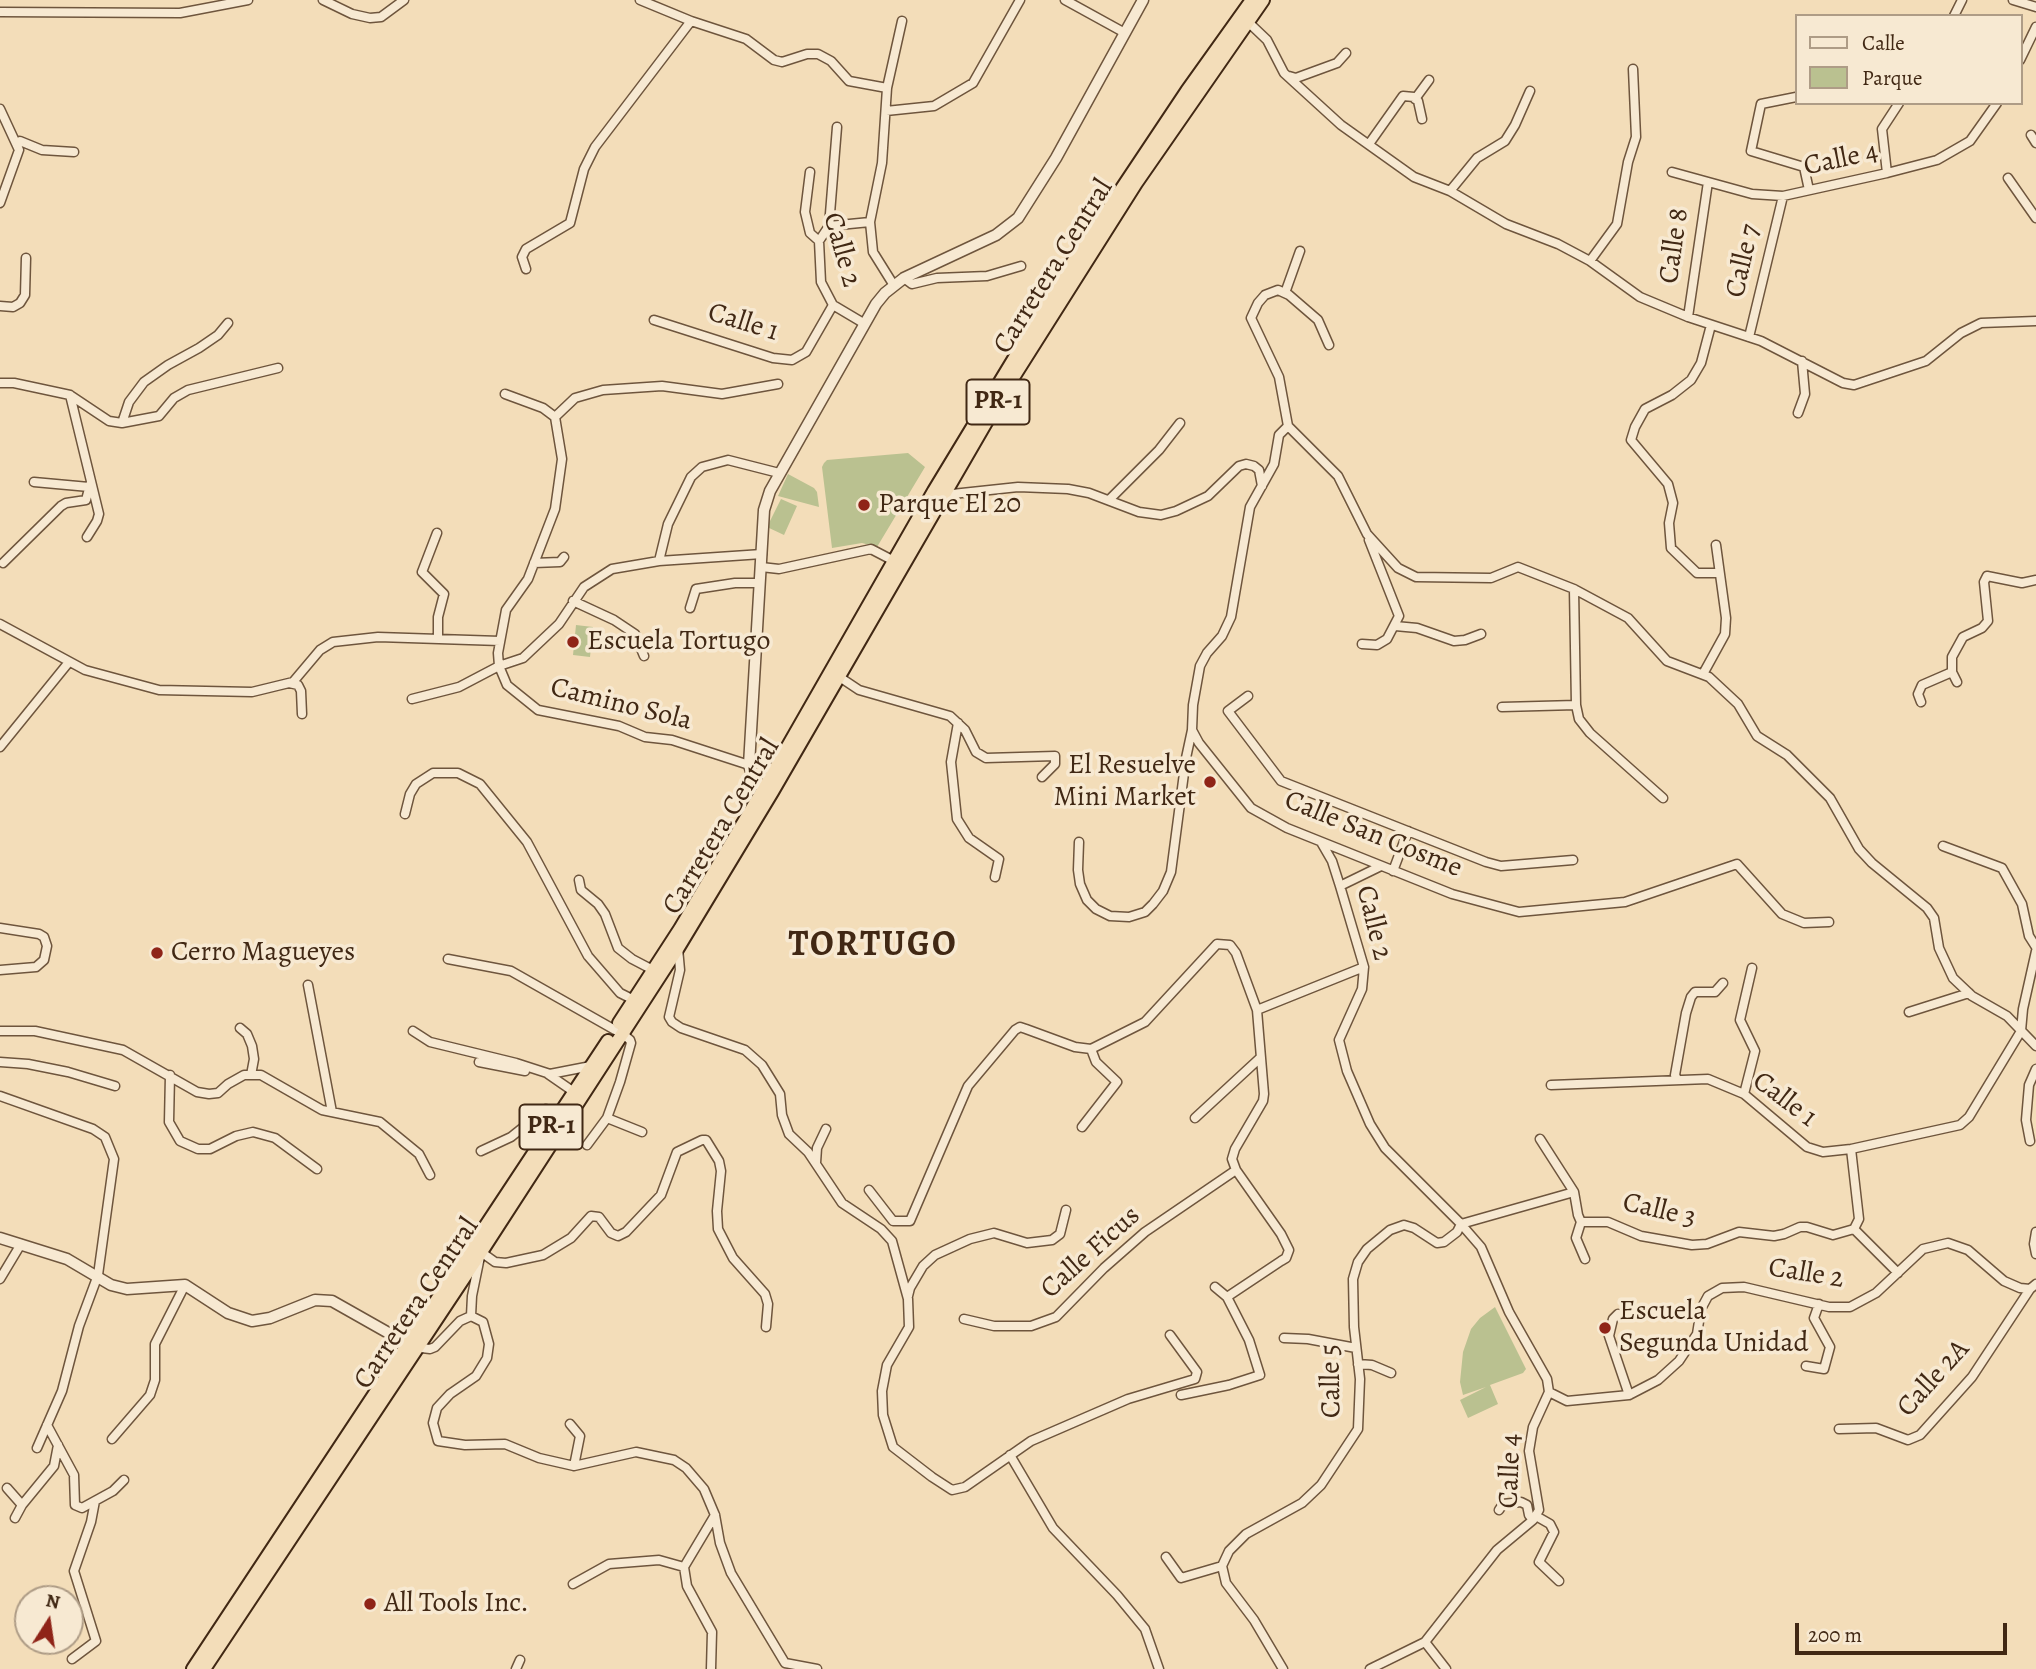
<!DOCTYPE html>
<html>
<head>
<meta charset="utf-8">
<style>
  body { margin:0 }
  #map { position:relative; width:2036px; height:1669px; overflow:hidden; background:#f3ddb9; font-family:Alegreya,serif }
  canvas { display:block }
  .legend { position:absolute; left:1795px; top:14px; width:228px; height:91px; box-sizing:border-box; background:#f7e9d2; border:2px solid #ae9c86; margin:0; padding:9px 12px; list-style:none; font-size:21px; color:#412814 }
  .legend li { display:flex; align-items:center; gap:14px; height:35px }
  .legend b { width:35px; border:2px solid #ae9c86 }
  .north { position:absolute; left:14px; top:1585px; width:70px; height:70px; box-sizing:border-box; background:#f7e9d2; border:2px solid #ae9c86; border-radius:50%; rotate:12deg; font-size:19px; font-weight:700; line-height:28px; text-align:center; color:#412814 }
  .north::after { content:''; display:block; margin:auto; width:24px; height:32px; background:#8f2418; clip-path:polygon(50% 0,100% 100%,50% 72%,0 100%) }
  .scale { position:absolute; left:1795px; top:1623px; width:212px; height:32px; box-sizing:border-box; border:4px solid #412814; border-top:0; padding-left:9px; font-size:21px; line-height:24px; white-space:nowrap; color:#412814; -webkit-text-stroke:5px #f7e9d2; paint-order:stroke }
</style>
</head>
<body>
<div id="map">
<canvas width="2036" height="1669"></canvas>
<ul class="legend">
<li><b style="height:9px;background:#f7e9d2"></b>Calle</li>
<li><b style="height:19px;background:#bac190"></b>Parque</li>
</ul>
<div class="north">N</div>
<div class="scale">200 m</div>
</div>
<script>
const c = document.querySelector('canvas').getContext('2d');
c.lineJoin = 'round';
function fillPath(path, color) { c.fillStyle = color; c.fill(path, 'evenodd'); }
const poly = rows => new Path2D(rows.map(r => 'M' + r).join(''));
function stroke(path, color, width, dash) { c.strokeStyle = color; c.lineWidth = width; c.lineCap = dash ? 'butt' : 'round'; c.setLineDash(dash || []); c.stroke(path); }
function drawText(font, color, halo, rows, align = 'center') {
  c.font = font + ' Alegreya,serif'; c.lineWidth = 7; c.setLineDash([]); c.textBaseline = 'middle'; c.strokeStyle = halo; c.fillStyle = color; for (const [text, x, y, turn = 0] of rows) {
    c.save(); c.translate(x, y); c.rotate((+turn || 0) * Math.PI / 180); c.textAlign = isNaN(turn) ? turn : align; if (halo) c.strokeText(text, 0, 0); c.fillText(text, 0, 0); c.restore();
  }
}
fillPath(poly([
  [908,453,925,467,877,547,862,543,832,548,822,467,824,463,827,460],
  [788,474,814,488,817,492,819,507,778,496],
  [781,499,797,506,784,535,767,527],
  [576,625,593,627,590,657,573,655],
  [1495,1307,1526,1369,1523,1373,1490,1385,1498,1404,1468,1418,1460,1400,1486,1387,1463,1395,1460,1382,1463,1352,1471,1329,1480,1318]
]), '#bac190');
const minor = poly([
  [323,0,352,14,370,18,381,17,404,0],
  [640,0,691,21,746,39,774,60,782,62,807,54,818,54,831,61,849,81,887,88],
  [1065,0,1125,33],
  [2013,0,2036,7],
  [0,12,180,13,248,0],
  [1954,16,1962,0],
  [1246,20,1267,40,1284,73,1341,125,1414,177,1450,191,1506,224,1558,244,1590,261,1640,297,1688,317,1761,341,1843,383,1854,385,1926,361,1961,333,1981,323,2036,321],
  [2020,60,2036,27],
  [1289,76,1296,78,1337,63,1346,53],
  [1796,97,1761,104,1751,151,1804,167,1809,190],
  [1415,99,1429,80],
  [0,109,19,150,0,203],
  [886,111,934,106,973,83,1020,0],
  [2031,135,2036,143],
  [1369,144,1403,96,1414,97,1418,101,1422,119],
  [17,145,20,141,42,150,74,152],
  [810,172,805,212,810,233,819,241,821,282,833,305,865,324],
  [1672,172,1752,194,1783,196,1887,173,1937,160,1970,141,1997,103],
  [1887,173,1882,129,1899,103],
  [2008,178,2036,218],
  [1450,191,1477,158,1505,141,1515,125,1530,91],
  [829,226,870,222],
  [819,241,829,226,837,127],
  [1590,261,1617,224,1628,162,1636,137,1633,69],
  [526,269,522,257,526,249,570,223,584,169,595,147,691,21],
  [904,278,912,284,937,278,987,276,1021,266],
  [893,284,873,252,870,222,882,163,887,88,902,21],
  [1285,293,1300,251],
  [0,306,13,307,20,303,25,295,26,258],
  [1688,317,1708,182],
  [654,320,773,358,792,360,806,352,833,305],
  [1711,325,1701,363,1691,380,1672,395,1645,409,1635,427,1631,440,1668,484,1673,503,1669,523,1671,548,1697,573,1719,573],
  [1749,337,1783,196],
  [0,383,14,383,70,395,109,421,122,423,159,416,174,398,188,390,278,368],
  [505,394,543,408,555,417,562,459,555,509,528,579,506,610,498,653,499,666,507,685,538,710,619,726,645,737,672,740,749,765],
  [70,395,99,514,97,521,87,537],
  [1798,413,1805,394,1802,361],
  [555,417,575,398,603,390,662,386,722,394,778,384],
  [122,423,129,402,144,382,168,365,199,348,218,335,228,323],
  [1288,426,1279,435,1274,464,1250,507,1231,617,1222,636,1207,653,1200,666,1193,705,1192,730,1199,743,1251,808,1287,828,1452,894,1519,912,1625,902,1737,864,1782,914,1804,923,1829,922],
  [1288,426,1338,476,1367,534,1398,568,1416,577,1491,578,1518,567,1574,589,1628,618,1667,661,1709,677,1738,704,1757,736,1787,755,1830,798,1859,849,1872,863,1927,908,1934,918,1939,948,1953,978,1972,996,2007,1016,2036,1046],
  [1288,426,1279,377,1251,318,1258,303,1265,295,1278,290,1289,295,1318,320,1329,345],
  [34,482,89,487],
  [943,495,1018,487,1068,489,1089,493,1139,512,1161,515,1176,511,1208,496,1239,466,1246,464,1254,466,1259,470,1262,486],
  [1109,500,1159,450,1180,423],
  [437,533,422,572,444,594,438,617,438,639],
  [659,561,668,524,691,477,702,467,728,460,779,473],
  [3,563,61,506,66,503,86,500,90,485],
  [534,563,560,562,564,557],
  [761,567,779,569,871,549,894,561],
  [1574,589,1576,705,1579,719,1590,733,1663,798],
  [573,601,614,620,635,634,644,656],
  [690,608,696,589,735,583,760,583],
  [0,624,85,670,159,690,252,692,293,682,320,650,333,642,378,637,500,641],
  [1395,626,1417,628,1454,641,1465,640,1481,634],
  [1362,644,1377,645,1387,639,1399,616,1369,540],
  [1703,674,1725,634,1726,618,1716,545],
  [838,676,859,690,950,716,965,730,976,752,986,758,1055,756,1055,764,1042,777],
  [1957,682,1952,672,1952,657,1963,637,1982,628,1988,621,1984,582,1987,576,2022,583,2036,580],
  [289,683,298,685,301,691,302,714],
  [1248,696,1228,711,1281,781,1486,862,1501,866,1573,860],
  [412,699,459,687,499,666,523,658,559,624,584,587,612,569,659,561,762,554],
  [1921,702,1918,694,1922,685,1952,672],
  [1502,707,1576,705],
  [958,723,951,762,957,819,969,838,999,859,995,877],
  [0,747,69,662],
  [405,814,410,794,416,784,433,773,458,773,480,784,527,842,588,956,620,993,634,1000],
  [1079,842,1078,870,1080,884,1087,900,1096,909,1110,916,1129,917,1145,912,1153,904,1163,891,1171,872,1186,758,1192,730],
  [1321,842,1332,861,1340,886,1364,967,1362,989,1339,1040,1347,1071,1370,1124,1385,1148,1461,1224,1481,1247,1509,1312,1547,1379,1549,1392,1533,1427,1529,1451,1539,1510,1533,1520,1497,1550,1425,1642,1370,1669],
  [1943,846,2002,868,2022,904,2029,936,2036,947],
  [1393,871,1408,831],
  [579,880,581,890,598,904,605,914,618,948,632,959,653,970],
  [1340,886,1381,866],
  [0,928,39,934,44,937,47,946,44,960,36,967,0,970],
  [678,948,680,970,669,1017,672,1022,681,1028,745,1050,762,1065,780,1094,782,1115,789,1134,808,1152,842,1203,881,1229,892,1241,908,1299,909,1327,887,1365,882,1391,883,1415,893,1447,932,1477,952,1490,965,1487,1031,1441,1128,1399,1195,1379,1197,1372,1170,1335],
  [448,959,511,971,615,1030],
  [308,985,332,1112],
  [1257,1010,1364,967],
  [1909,1012,1969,993],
  [240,1028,247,1034,252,1046,254,1059,251,1075],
  [0,1031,35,1031,123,1050,197,1092,209,1094,218,1093,228,1084,244,1075,261,1075,322,1110,380,1122,419,1154,430,1175],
  [413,1031,430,1042,516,1063,550,1074,591,1066],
  [0,1062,28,1064,68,1072,115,1086],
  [479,1062,525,1071],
  [548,1074,574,1092],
  [170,1075,169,1122,180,1141,198,1149,210,1149,236,1136,253,1132,275,1138,317,1169],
  [1677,1079,1675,1075,1686,1013,1691,997,1695,992,1715,992,1723,983],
  [1551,1085,1708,1079,1744,1094,1807,1147,1823,1152,1851,1149,1960,1125,1969,1117,2021,1031,2023,1009,2036,951],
  [1744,1094,1755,1051,1740,1020,1752,968],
  [0,1096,93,1129,105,1137,114,1159,98,1275,79,1326,62,1391,37,1448],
  [607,1118,642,1132],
  [1195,1118,1260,1058],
  [1082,1127,1117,1082,1096,1062,1091,1049],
  [1540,1139,1574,1192,1578,1215,1581,1222,1608,1222,1641,1236,1692,1245,1707,1244,1739,1232,1774,1236,1784,1234,1800,1227,1807,1227,1833,1235,1854,1229,1859,1219,1851,1149],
  [2030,1141,2026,1120,2029,1085,2036,1069],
  [587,1145,607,1118,620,1082,631,1043,630,1040,623,1034],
  [481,1151,511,1137,546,1109,561,1113],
  [816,1163,817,1148,826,1129],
  [869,1190,893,1221,910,1221,968,1086,1015,1030,1020,1027,1026,1029,1075,1047,1091,1049,1145,1022,1217,944,1230,945,1236,953,1257,1010,1264,1094,1263,1101,1235,1149,1232,1159,1236,1170,1281,1234,1289,1250,1286,1258,1281,1261,1227,1297],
  [1581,1222,1576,1238,1585,1259],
  [1854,1229,1898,1273],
  [2036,1232,2034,1244,2036,1254],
  [0,1279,21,1244],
  [908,1296,910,1288,923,1266,935,1255,970,1239,994,1233,1027,1243,1052,1240,1060,1234,1066,1210],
  [1618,1314,1613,1319,1609,1336,1629,1395],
  [471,1316,483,1322,489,1344,487,1358,476,1376,450,1394,437,1408,433,1423,438,1441,465,1445,505,1444,539,1458,574,1466,636,1452,674,1460,686,1468,704,1489,715,1515,720,1543,731,1573,785,1663,817,1669],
  [471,1316,472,1296,481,1252,495,1262,506,1263,543,1255,571,1238,591,1216,599,1217,611,1233,618,1236,626,1232,661,1195,677,1152,702,1140,706,1140,719,1161,721,1171,717,1211,718,1229,733,1258,765,1294,768,1304,766,1327],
  [964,1319,994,1326,1031,1326,1056,1317,1104,1268,1145,1232,1236,1170],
  [1284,1338,1308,1339,1356,1348],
  [413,1347,430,1349,435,1347,460,1321,471,1316],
  [1358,1364,1372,1365,1391,1373],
  [1806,1366,1824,1369,1830,1347,1814,1318,1819,1304],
  [1549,1392,1567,1401,1629,1395,1658,1380,1679,1361,1697,1334,1701,1309,1708,1296,1722,1288,1744,1287,1829,1307,1850,1307,1876,1293,1923,1249,1948,1243,1968,1250,2004,1281,2020,1288,2030,1289,2036,1284],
  [1181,1395,1229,1385,1260,1375,1249,1340,1227,1297,1215,1287],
  [570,1424,580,1436,574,1466],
  [47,1425,74,1475,75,1505,82,1508,113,1491,124,1480],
  [1839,1429,1876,1428,1908,1440,1920,1435,1972,1377,2030,1289],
  [112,1439,150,1395,155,1380,155,1344,185,1285],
  [1010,1455,1053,1528,1117,1595,1145,1629,1159,1669],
  [7,1488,22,1505],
  [1499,1510,1503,1504,1521,1502,1527,1505,1529,1515,1533,1520],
  [1536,1516,1550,1524,1554,1532,1539,1562,1559,1581],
  [15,1518,22,1505,54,1466,58,1445],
  [1166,1557,1181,1578,1222,1566],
  [573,1584,609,1564,659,1560,684,1567],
  [1425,1642,1446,1669],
  [72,1659,96,1641,74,1571,91,1522,95,1501],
  [516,1669,520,1660],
  [711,1669,712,1632,687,1586,684,1567,715,1515],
  [1283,1669,1254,1620,1226,1583,1222,1566,1229,1551,1246,1534,1302,1503,1321,1485,1358,1429,1360,1379,1354,1327,1353,1279,1358,1262,1367,1249,1390,1230,1404,1225,1414,1228,1437,1243,1444,1242,1457,1232,1461,1224,1574,1192]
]);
const tertiary = poly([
  [767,793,752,775,749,765,764,510,770,491,876,304,885,293,904,278,996,235,1018,218,1056,158,1143,0],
  [0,1238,67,1259,111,1285,127,1289,185,1285,228,1313,252,1321,270,1318,315,1300,332,1301,408,1344]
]);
const trunk = poly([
  [619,1023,680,929,763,790,934,491,1071,265,1187,91,1252,0],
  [193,1669,608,1041],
  [204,1669,481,1252,676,951,772,792,1000,398,1136,183,1263,0]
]);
stroke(minor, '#6e553d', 11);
stroke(tertiary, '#6e553d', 13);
stroke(trunk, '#412814', 16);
stroke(minor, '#f7e9d2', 8);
stroke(tertiary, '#f7e9d2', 10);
stroke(trunk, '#f3ddb9', 12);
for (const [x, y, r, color] of [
  [864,505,7,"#8f2418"],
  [573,642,7,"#8f2418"],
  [1210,782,7,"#8f2418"],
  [157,953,7,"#8f2418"],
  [1605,1328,7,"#8f2418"],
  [370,1604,7,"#8f2418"]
]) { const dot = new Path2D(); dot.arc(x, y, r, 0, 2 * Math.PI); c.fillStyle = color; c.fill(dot); stroke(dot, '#f7e9d2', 2.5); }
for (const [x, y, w] of [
  [998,402,63],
  [551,1127,63]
]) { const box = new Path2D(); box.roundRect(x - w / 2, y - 22.5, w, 45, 5); c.fillStyle = '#f7e9d2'; c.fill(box); stroke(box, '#412814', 2); }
drawText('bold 26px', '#412814', null, [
  ["PR-1",998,402],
  ["PR-1",551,1127]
]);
drawText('28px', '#412814', '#f7e9d2', [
  ["Calle 4",1841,160,-12],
  ["Calle 8",1675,246,-82],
  ["Calle 2",841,250,74],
  ["Calle 7",1744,261,-77],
  ["Carretera Central",1054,267,-58],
  ["Calle 1",743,323,17],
  ["Camino Sola",621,705,14],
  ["Carretera Central",722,827,-59],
  ["Calle San Cosme",1373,835,22],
  ["Calle 2",1373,923,76],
  ["Calle 1",1784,1100,37],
  ["Calle 3",1659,1211,13],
  ["Calle Ficus",1091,1253,-42],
  ["Calle 2",1806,1274,9],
  ["Carretera Central",417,1304,-56],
  ["Calle 2A",1934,1379,-48],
  ["Calle 5",1332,1381,-91],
  ["Calle 4",1511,1471,-88]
]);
drawText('28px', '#412814', '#f7e9d2', [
  ["Parque El 20",878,505],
  ["Escuela Tortugo",587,642],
  ["El Resuelve",1196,766,"right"],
  ["Mini Market",1196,798,"right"],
  ["Cerro Magueyes",171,953],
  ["Escuela",1619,1312],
  ["Segunda Unidad",1619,1344],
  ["All Tools Inc.",384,1604]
], 'left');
c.letterSpacing = '2px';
drawText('bold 35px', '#412814', '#f7e9d2', [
  ["TORTUGO",873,946]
]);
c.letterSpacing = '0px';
</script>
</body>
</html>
